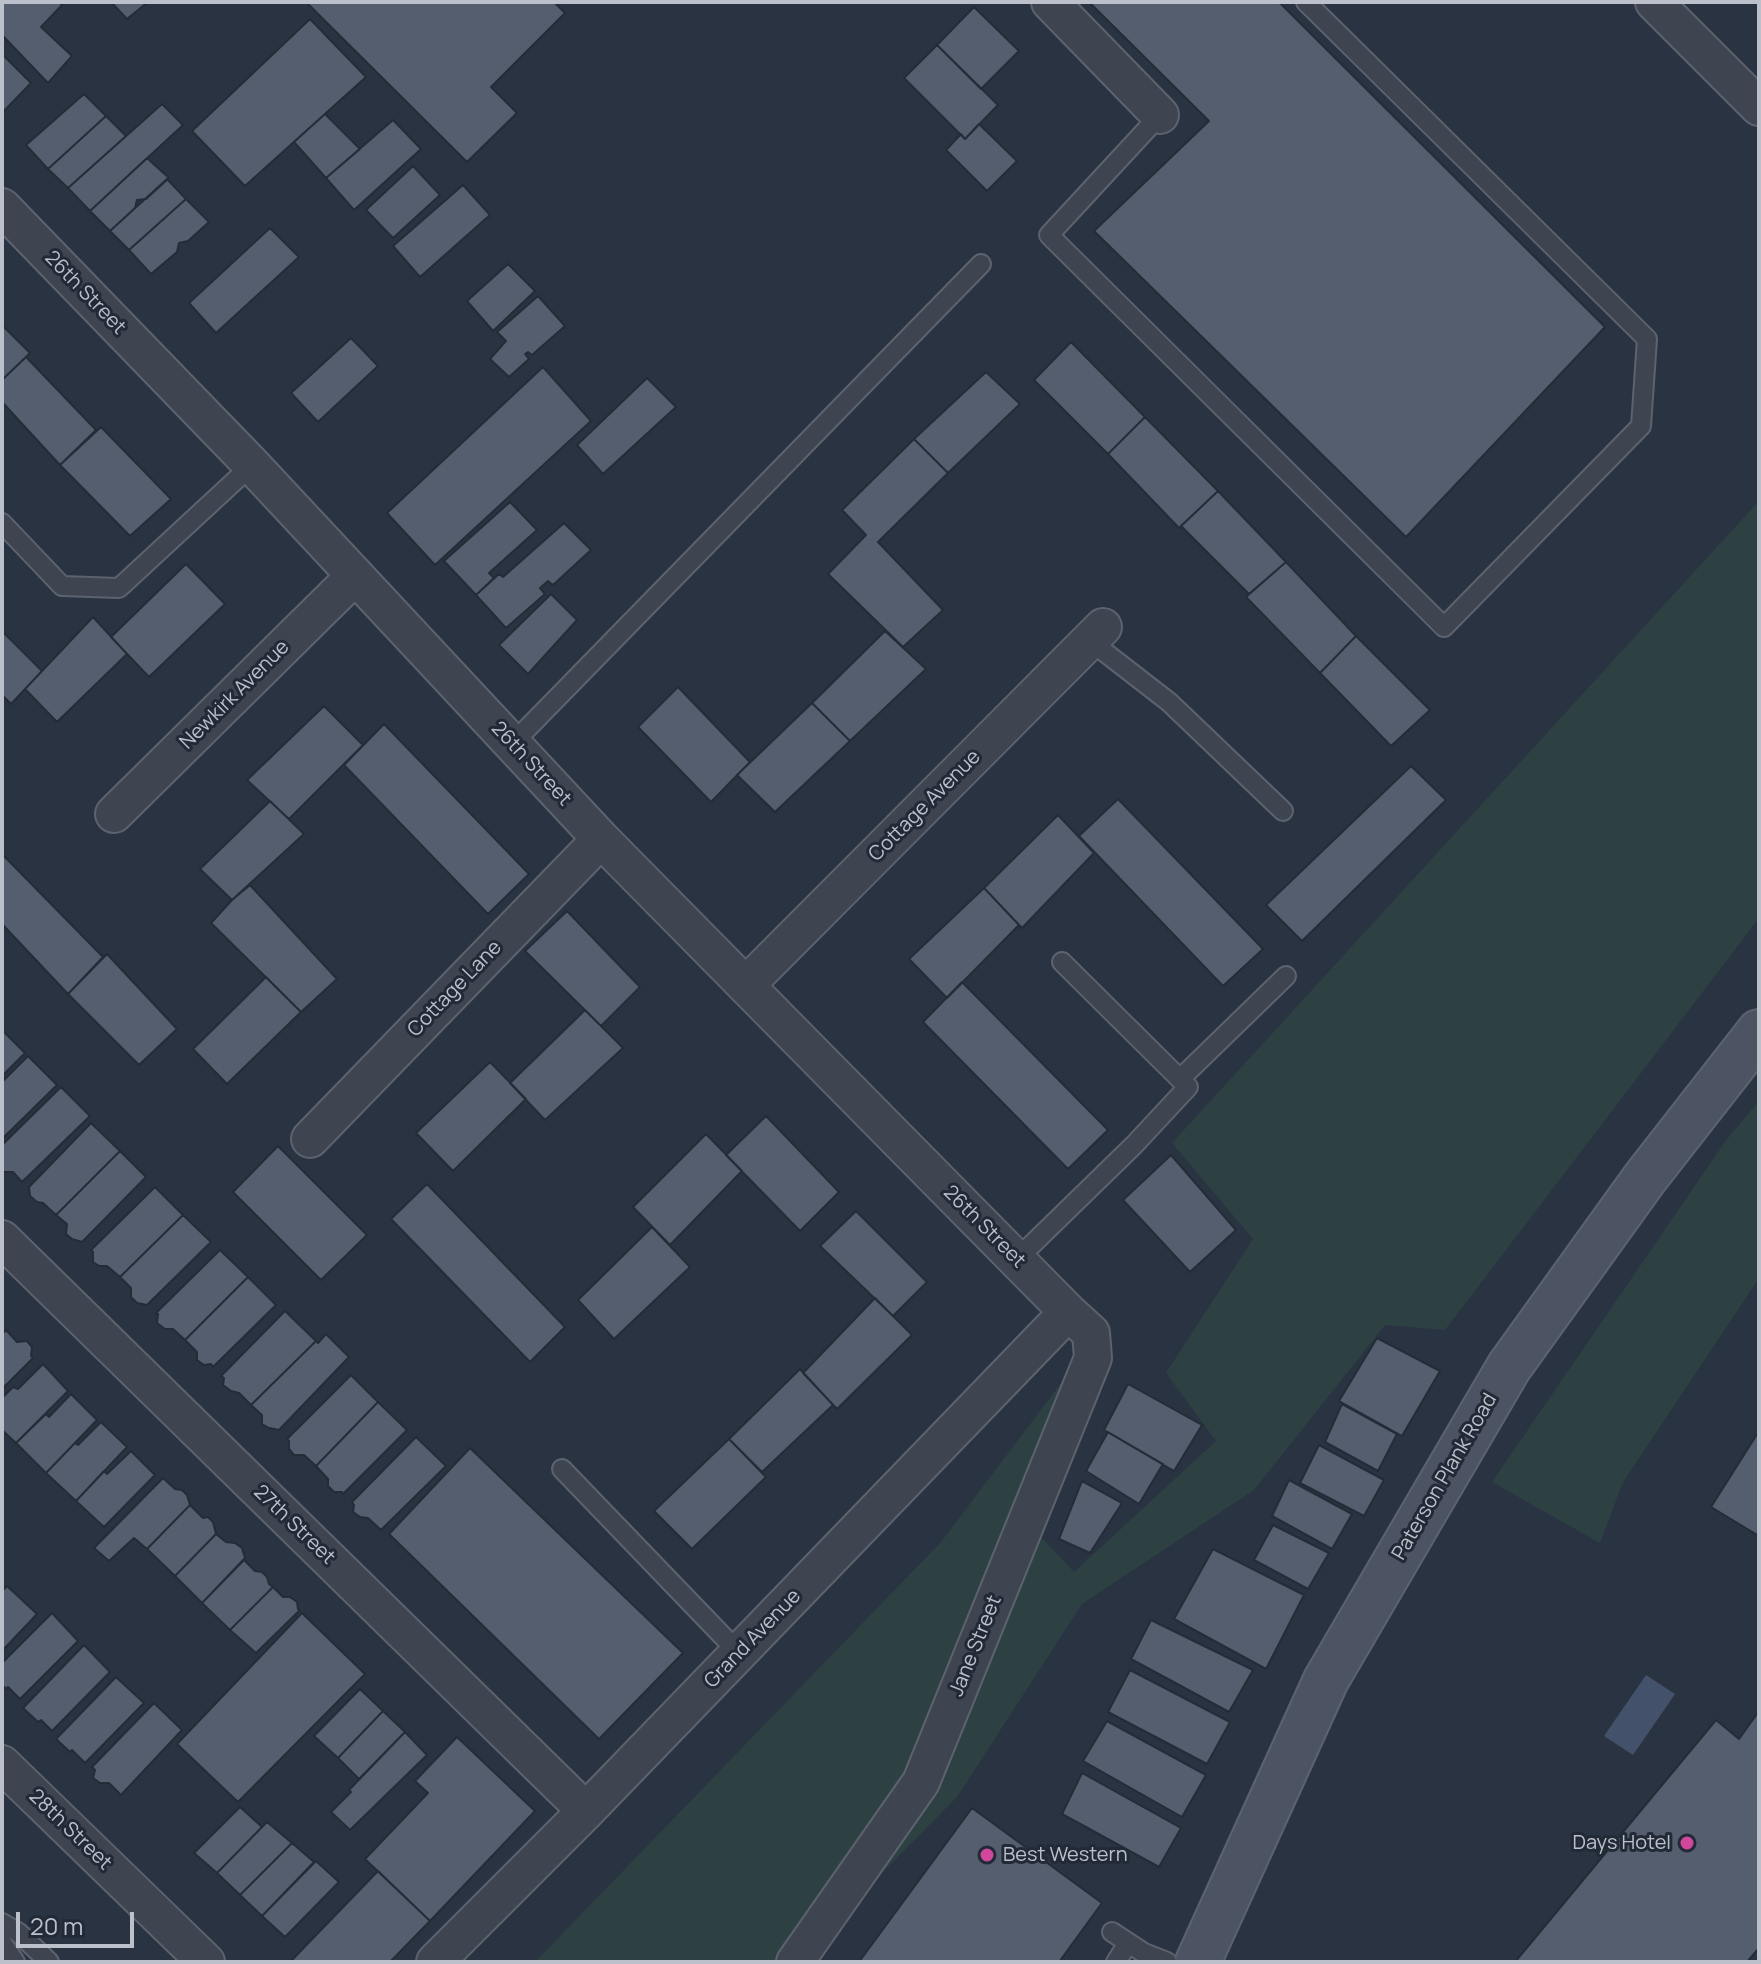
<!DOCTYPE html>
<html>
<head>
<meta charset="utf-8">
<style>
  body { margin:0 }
  #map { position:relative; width:1761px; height:1964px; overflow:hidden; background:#2a3341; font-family:Manrope,sans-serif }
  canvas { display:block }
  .frame { position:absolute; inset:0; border:4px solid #bbc0cb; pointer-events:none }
  .scale { position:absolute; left:16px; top:1912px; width:118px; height:36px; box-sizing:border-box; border:4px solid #bbc0cb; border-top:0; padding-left:10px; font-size:24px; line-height:28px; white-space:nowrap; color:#bbc0cb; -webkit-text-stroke:6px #222a37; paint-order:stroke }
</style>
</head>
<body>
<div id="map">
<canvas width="1761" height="1964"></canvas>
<div class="frame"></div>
<div class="scale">20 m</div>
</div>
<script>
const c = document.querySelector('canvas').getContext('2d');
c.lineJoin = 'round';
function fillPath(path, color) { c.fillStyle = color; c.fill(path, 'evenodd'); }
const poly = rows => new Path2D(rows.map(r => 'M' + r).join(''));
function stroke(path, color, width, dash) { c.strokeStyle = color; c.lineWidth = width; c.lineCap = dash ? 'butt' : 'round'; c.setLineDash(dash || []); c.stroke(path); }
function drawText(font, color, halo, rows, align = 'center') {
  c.font = font + ' Manrope,sans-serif'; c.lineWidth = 6; c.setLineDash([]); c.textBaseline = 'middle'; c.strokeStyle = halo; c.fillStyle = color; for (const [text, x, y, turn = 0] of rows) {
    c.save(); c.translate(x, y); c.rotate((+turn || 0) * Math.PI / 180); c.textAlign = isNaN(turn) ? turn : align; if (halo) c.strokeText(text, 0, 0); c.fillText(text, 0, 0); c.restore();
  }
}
fillPath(poly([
  [1759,501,1759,918,1445,1330,1385,1325,1254,1490,1082,1604,957,1797,794,1962,535,1962,941,1542,1068,1374,1098,1381,1041,1537,1074,1572,1216,1441,1166,1373,1253,1239,1172,1143],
  [1759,1101,1759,1278,1623,1482,1600,1543,1492,1482,1727,1139]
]), '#2d4143');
fillPath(poly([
  [1646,1675,1675,1694,1633,1755,1604,1736]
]), '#43526a');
const building = poly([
  [2,2,59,2,62,5,41,27,72,56,48,83,2,35,2,2],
  [111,2,148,2,127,19,111,2],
  [306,2,554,2,565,13,491,87,517,113,467,162,306,2],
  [1089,2,1279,2,1605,327,1406,537,1094,231,1209,121,1089,2],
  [974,7,1019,51,981,89,937,45,974,7],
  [310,19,366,77,245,186,192,131,310,19],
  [937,45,998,105,965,139,904,78,937,45],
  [2,54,31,83,2,113,2,54],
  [84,94,106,116,48,169,26,145,84,94],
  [162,104,183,125,90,211,68,188,162,104],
  [325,114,360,149,326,178,294,142,325,114],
  [106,116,126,136,68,188,48,169,106,116],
  [393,120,421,149,354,210,326,178,393,120],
  [979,124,1017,161,987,191,946,150,961,134,965,139,979,124],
  [147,158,169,178,146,199,137,200,135,208,110,231,90,211,147,158],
  [413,166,440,195,393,238,366,210,413,166],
  [167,179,186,199,129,250,110,231,167,179],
  [463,185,490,215,420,277,393,246,463,185],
  [186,199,209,222,188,241,179,243,177,252,151,274,129,250,186,199],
  [270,228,299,257,216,333,189,303,270,228],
  [508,264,535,291,493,331,467,301,508,264],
  [538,296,565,326,532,355,528,352,525,354,529,359,509,377,490,359,506,341,497,332,538,296],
  [2,325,30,353,2,380,2,325],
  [351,338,378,366,318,422,291,393,351,338],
  [1071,342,1145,417,1108,454,1034,380,1071,342],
  [26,357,96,430,60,465,2,402,2,380,26,357],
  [543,367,591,421,435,565,387,513,543,367],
  [986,372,1020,404,948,473,914,439,986,372],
  [647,378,676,407,603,474,577,445,647,378],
  [1145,417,1218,491,1179,528,1108,454,1145,417],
  [101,427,171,499,130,536,60,465,101,427],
  [914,439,948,473,878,542,943,610,903,647,828,574,866,535,842,510,914,439],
  [1218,491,1286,562,1249,594,1181,526,1218,491],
  [510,502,537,530,489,573,494,578,476,595,444,561,510,502],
  [564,523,591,550,553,585,548,581,540,588,545,594,506,628,476,595,499,574,503,577,564,523],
  [1286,562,1356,636,1320,673,1246,597,1286,562],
  [186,564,225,604,149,677,111,637,186,564],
  [551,594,577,620,528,674,499,645,551,594],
  [93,617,127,654,57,722,25,689,93,617],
  [2,631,42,671,11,704,2,695,2,631],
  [885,631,926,669,850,741,812,703,885,631],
  [1356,636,1430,710,1391,746,1320,673,1356,636],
  [678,687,750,762,711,802,638,727,678,687],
  [812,703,850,741,775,812,737,775,812,703],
  [324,706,363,745,289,819,247,780,324,706],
  [384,724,529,874,488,914,344,765,384,724],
  [1411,766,1446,800,1302,941,1266,905,1411,766],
  [1118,799,1263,949,1223,986,1079,836,1118,799],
  [270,801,304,834,232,900,200,869,270,801],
  [1058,815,1094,853,1022,928,984,888,1058,815],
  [2,854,103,957,68,994,2,924,2,854],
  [250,885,337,979,301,1012,211,923,232,900,250,885],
  [984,888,1019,925,947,998,909,959,984,888],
  [567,911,640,987,601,1026,525,951,567,911],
  [107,954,177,1029,139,1065,68,994,107,954],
  [266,977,301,1012,227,1084,193,1049,266,977],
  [962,982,1108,1130,1068,1169,923,1022,962,982],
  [585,1010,623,1048,545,1120,510,1083,585,1010],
  [2,1030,25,1053,2,1076,2,1030],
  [28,1056,57,1085,2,1139,2,1082,28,1056],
  [490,1062,526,1099,453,1171,416,1133,490,1062],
  [61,1087,90,1116,22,1182,13,1172,4,1172,2,1170,2,1145,61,1087],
  [766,1116,839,1192,800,1231,726,1155,766,1116],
  [91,1123,120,1151,56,1215,43,1203,37,1202,30,1196,29,1187,91,1123],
  [706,1134,742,1171,670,1245,633,1207,706,1134],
  [278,1146,367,1235,321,1280,233,1192,278,1146],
  [120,1151,146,1177,82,1242,72,1239,66,1234,67,1224,56,1215,120,1151],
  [1171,1155,1236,1230,1190,1272,1123,1200,1171,1155],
  [427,1184,565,1327,530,1362,391,1219,427,1184],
  [155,1187,183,1215,120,1277,107,1266,99,1266,93,1262,93,1252,91,1250,155,1187],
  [856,1211,927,1282,893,1316,820,1246,856,1211],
  [183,1215,211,1242,147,1305,137,1303,131,1297,131,1288,120,1277,183,1215],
  [652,1227,690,1267,614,1339,578,1300,652,1227],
  [220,1250,248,1277,185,1340,173,1329,165,1329,157,1323,158,1314,156,1313,220,1250],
  [248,1277,276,1305,213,1367,211,1364,204,1365,197,1360,197,1352,185,1340,248,1277],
  [875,1298,912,1335,837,1409,803,1373,875,1298],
  [285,1311,316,1341,251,1405,239,1393,231,1391,223,1385,224,1378,221,1376,285,1311],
  [6,1330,17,1342,27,1341,32,1347,31,1356,33,1358,2,1389,2,1334,6,1330],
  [326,1334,349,1357,279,1430,269,1428,262,1424,262,1415,251,1405,316,1341,318,1343,326,1334],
  [1377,1338,1440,1371,1402,1436,1339,1401,1377,1338],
  [43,1364,68,1391,16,1443,2,1430,2,1398,13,1387,18,1389,43,1364],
  [800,1369,833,1405,762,1472,729,1439,800,1369],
  [351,1375,378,1402,316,1466,304,1455,294,1455,289,1449,289,1441,287,1439,351,1375],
  [1128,1384,1202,1425,1174,1471,1104,1430,1128,1384],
  [71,1394,97,1420,46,1473,16,1443,46,1414,49,1417,71,1394],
  [378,1402,407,1430,343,1494,342,1492,334,1492,328,1486,328,1479,316,1466,378,1402],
  [1342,1404,1397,1434,1378,1471,1325,1442,1342,1404],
  [101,1422,127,1447,76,1501,46,1473,75,1443,78,1445,101,1422],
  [1759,1431,1759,1536,1711,1507,1759,1431],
  [1108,1432,1163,1464,1139,1504,1086,1471,1108,1432],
  [416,1437,446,1466,381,1530,368,1518,360,1517,353,1512,354,1505,352,1502,416,1437],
  [729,1439,766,1477,692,1549,654,1511,729,1439],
  [1319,1445,1384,1480,1364,1516,1300,1483,1319,1445],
  [470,1448,683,1653,599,1739,389,1534,470,1448],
  [131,1451,155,1475,104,1527,76,1501,104,1471,107,1474,131,1451],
  [163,1478,175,1489,182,1490,187,1495,190,1505,147,1549,134,1538,109,1561,94,1548,163,1478],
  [1289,1480,1352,1514,1332,1549,1272,1516,1289,1480],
  [1082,1481,1122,1503,1090,1553,1059,1539,1082,1481],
  [190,1505,203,1518,208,1517,213,1522,216,1534,175,1576,147,1549,190,1505],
  [1273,1525,1329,1553,1308,1589,1254,1560,1273,1525],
  [216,1534,226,1542,235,1543,242,1548,245,1558,202,1603,175,1576,216,1534],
  [1213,1549,1304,1595,1266,1669,1174,1619,1213,1549],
  [244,1560,255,1571,262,1572,267,1577,269,1584,273,1587,230,1630,202,1603,244,1560],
  [7,1586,37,1614,2,1651,2,1591,7,1586],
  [273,1587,283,1597,290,1597,297,1602,298,1609,300,1610,256,1653,230,1630,273,1587],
  [52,1613,78,1641,20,1699,8,1687,6,1689,2,1685,2,1663,52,1613],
  [302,1613,365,1674,238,1802,177,1744,302,1613],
  [1151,1620,1253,1670,1229,1712,1131,1659,1151,1620],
  [84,1645,110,1672,52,1731,41,1720,38,1722,23,1708,84,1645],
  [1130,1670,1230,1722,1207,1764,1108,1712,1130,1670],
  [116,1677,144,1703,85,1763,72,1750,70,1752,56,1739,116,1677],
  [360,1689,383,1711,338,1758,314,1736,360,1689],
  [154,1703,182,1730,121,1795,109,1783,100,1783,93,1778,95,1770,92,1767,154,1703],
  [383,1711,405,1732,359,1779,338,1758,383,1711],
  [1759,1711,1759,1948,1747,1962,1515,1962,1716,1720,1739,1739,1759,1711],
  [1107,1721,1206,1775,1182,1817,1083,1761,1107,1721],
  [405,1732,427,1755,350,1830,331,1812,351,1792,349,1790,405,1732],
  [457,1737,535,1811,430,1921,365,1859,428,1793,415,1781,457,1737],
  [1082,1773,1181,1828,1159,1867,1062,1814,1082,1773],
  [240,1807,262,1827,217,1873,194,1853,240,1807],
  [972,1808,1102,1903,1059,1962,859,1962,972,1808],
  [267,1822,292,1843,240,1895,217,1873,267,1822],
  [292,1843,314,1862,262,1916,240,1895,292,1843],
  [316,1861,339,1882,285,1937,262,1916,316,1861],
  [378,1871,430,1921,390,1962,290,1962,378,1871]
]);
fillPath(building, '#555e6e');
stroke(building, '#242c38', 2);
const service = poly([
  [1160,115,1049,235,1444,627,1641,426,1647,339,1306,2],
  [2,523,62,586,119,588,252,465],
  [1089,640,1169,702,1283,811],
  [512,744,981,264],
  [1180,1079,1286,976],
  [1016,1260,1134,1145,1188,1087,1062,962],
  [562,1469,739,1653],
  [2,1923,19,1933,49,1962],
  [1112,1932,1144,1953,1167,1962],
  [2,1943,15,1962],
  [1116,1962,1128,1943]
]);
const minor = poly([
  [1050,2,1160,115],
  [1654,2,1759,107],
  [2,207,252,465,601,839,1068,1312,1091,1333,1093,1358,921,1782,795,1962],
  [114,814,355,576],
  [746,985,1103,627],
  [310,1139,601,839],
  [2,1239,586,1811],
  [2,1764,206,1962],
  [435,1962,586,1811,1068,1312]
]);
const secondary = poly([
  [1198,1962,1326,1680,1509,1367,1645,1178,1759,1032]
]);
stroke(service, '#5c636e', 22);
stroke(minor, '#5c636e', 40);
stroke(secondary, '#5c636e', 48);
stroke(service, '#3e4551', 18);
stroke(minor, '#3e4551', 36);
stroke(secondary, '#4c5464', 44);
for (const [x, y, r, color] of [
  [1687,1843,8,"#d1479c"],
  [987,1855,8,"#d1479c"]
]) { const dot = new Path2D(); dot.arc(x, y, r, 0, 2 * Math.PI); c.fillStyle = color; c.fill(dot); stroke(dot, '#222a37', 3); }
drawText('20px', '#bbc0cb', '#222a37', [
  ["26th Street",85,293,46],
  ["Newkirk Avenue",235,695,-45],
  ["26th Street",531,764,47],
  ["Cottage Avenue",925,806,-45],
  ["Cottage Lane",455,989,-46],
  ["26th Street",984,1227,45],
  ["Paterson Plank Road",1445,1477,-60],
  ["27th Street",294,1525,44],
  ["Grand Avenue",753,1639,-46],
  ["Jane Street",976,1646,-68],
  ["28th Street",70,1830,44]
]);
drawText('20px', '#bbc0cb', '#222a37', [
  ["Days Hotel",1671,1843],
  ["Best Western",1003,1855,"left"]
], 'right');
</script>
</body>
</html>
